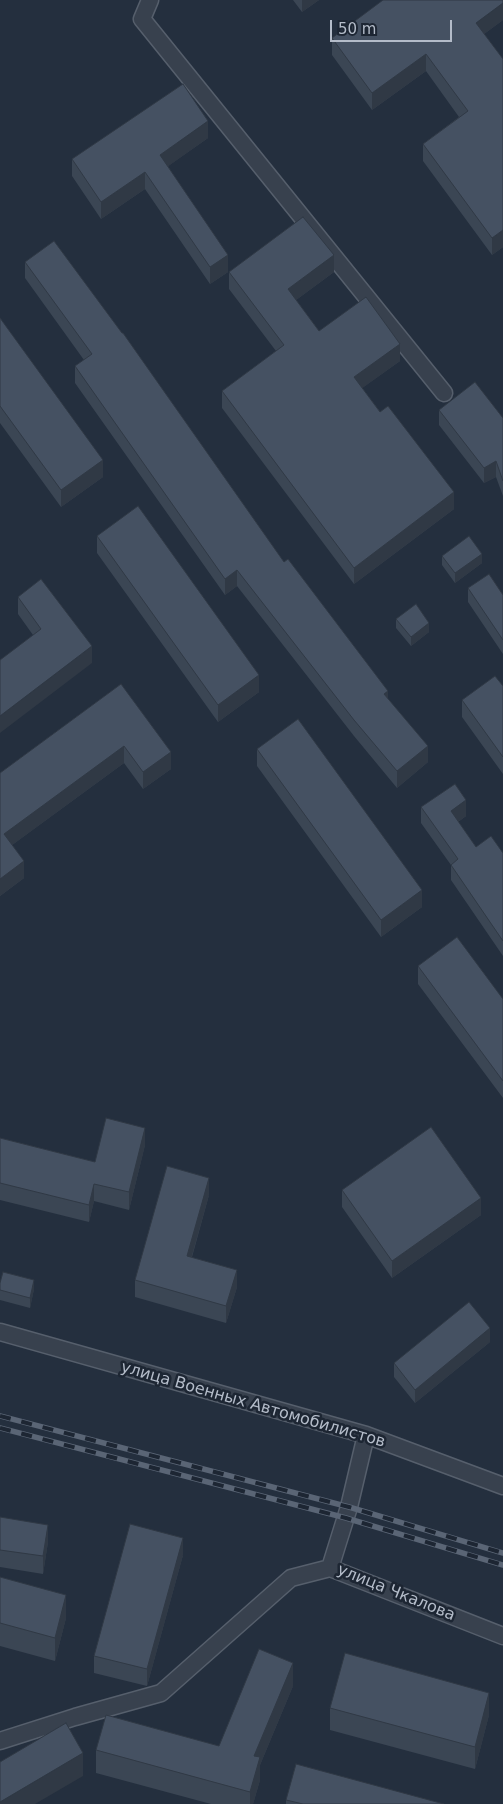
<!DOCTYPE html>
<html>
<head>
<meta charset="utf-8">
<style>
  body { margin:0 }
  #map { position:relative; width:503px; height:1804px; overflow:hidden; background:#242f3e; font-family:"DejaVu Sans",sans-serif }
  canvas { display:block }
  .scale { position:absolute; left:330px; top:20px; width:122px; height:22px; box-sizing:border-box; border:2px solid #b4bcc9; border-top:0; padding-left:6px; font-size:15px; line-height:18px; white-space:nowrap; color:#b4bcc9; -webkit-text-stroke:4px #1d2633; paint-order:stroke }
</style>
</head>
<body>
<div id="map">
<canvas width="503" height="1804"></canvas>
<div class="scale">50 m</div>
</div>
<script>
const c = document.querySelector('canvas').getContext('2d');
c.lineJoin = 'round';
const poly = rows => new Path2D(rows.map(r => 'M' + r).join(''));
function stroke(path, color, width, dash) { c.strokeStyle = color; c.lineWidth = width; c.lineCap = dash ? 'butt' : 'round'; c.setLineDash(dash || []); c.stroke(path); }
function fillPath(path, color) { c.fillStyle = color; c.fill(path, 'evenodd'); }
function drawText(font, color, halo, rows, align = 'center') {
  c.font = font + ' "DejaVu Sans",sans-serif'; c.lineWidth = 5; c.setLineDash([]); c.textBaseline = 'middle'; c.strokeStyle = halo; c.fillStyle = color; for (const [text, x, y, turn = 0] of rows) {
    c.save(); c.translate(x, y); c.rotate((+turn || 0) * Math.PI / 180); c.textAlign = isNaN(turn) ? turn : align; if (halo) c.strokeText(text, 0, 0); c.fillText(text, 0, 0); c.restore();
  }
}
const minor = poly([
  [150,0,142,19,444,393],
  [0,1332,366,1435,503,1486],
  [330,1568,503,1636],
  [330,1568,349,1507,366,1435],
  [0,1741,75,1717,161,1693,291,1578,330,1568]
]);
stroke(minor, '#565f6c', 19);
stroke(minor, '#38414e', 16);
const rail = poly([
  [0,1416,349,1507,503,1553],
  [0,1428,346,1518,503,1565]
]);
stroke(rail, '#5a6575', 5.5);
stroke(rail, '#1d2633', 4, [11]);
fillPath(poly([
  [293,0,319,0,302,12],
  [503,20,484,34,503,59,503,247,492,255,423,161,423,144,459,117,426,71,372,110,332,55,332,38],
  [208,138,168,166,228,272,210,284,145,189,101,219,72,176,72,159],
  [25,262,284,562,388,699,428,762,397,788,354,736,237,586,225,595,75,383,75,366,84,360,25,278],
  [229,272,334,272,296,300,319,331,400,361,362,388,454,509,354,584,222,408,222,391,276,351,229,289],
  [0,318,103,477,61,507,0,423],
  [439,410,503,418,503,496,496,477,484,483,439,425],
  [97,536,259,692,218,722,97,553],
  [442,556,482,563,455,583,442,565],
  [468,588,503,595,503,654,468,602],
  [18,597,92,663,33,635,18,614],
  [396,619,429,632,411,646,396,628],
  [121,684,171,769,143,789,124,763,12,845,24,878,0,896,0,773],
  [503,686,503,774,462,717,462,700],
  [257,749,422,907,381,937,257,766],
  [421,807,466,816,458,822,476,847,503,853,503,956,451,880,451,865,421,823],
  [418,966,503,999,503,1098,418,984],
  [0,1138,95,1162,145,1145,129,1210,94,1201,89,1222,0,1200],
  [342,1190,481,1215,392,1278,342,1207],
  [209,1195,192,1257,237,1287,226,1323,135,1297,135,1280],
  [0,1283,34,1289,30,1308,0,1300],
  [490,1342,415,1403,394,1377,394,1363],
  [0,1517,48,1542,43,1574,0,1567],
  [183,1555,147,1686,94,1673,94,1656],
  [0,1577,66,1618,55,1661,0,1646],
  [293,1686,260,1765,260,1780,253,1804,211,1804,96,1773,96,1750,219,1746],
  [330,1708,489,1715,475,1769,330,1730],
  [286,1800,444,1804,286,1804]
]), '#3b4654');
fillPath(poly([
  [302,0,319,0,302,12],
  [503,3,503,20,476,40,476,23],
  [426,54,426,71,372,110,372,93],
  [208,121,208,138,160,172,160,155],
  [145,172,145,189,101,219,101,202],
  [503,230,503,247,492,255,492,238],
  [228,255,228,272,210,284,210,267],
  [334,255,334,272,288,306,288,289],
  [400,344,400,361,354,394,354,377],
  [103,460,103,477,61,507,61,490],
  [496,461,496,477,484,483,484,468],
  [454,492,454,509,354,584,354,568],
  [482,554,482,563,455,583,455,573],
  [237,570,237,586,225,595,225,579],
  [429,623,429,632,411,646,411,637],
  [92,646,92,663,0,733,0,716],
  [259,675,259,692,218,722,218,705],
  [388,691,388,707,384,694],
  [124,746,124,763,4,851,4,834],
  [428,746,428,762,397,788,397,771],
  [171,752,171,769,143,789,143,772],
  [466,800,466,816,451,827,451,811],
  [24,861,24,878,0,896,0,879],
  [422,890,422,907,381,937,381,920],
  [145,1128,145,1145,129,1210,129,1192],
  [209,1178,209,1195,187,1273,187,1256],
  [94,1184,94,1201,89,1222,89,1205],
  [481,1198,481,1215,392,1278,392,1261],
  [237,1270,237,1287,226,1323,226,1306],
  [34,1280,34,1289,30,1308,30,1298],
  [490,1328,490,1342,415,1403,415,1390],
  [48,1525,48,1542,43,1574,43,1556],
  [183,1538,183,1555,147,1686,147,1669],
  [66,1595,66,1618,55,1661,55,1638],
  [293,1663,293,1686,260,1765,260,1780,253,1804,250,1804,250,1792,254,1756],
  [489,1693,489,1715,475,1769,475,1747],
  [83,1753,83,1776,35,1804,0,1804,0,1802]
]), '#303945');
const building = poly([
  [383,0,503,0,503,3,476,23,503,59,503,230,492,238,423,144,468,111,426,54,372,93,332,38,383,0],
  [183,84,208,121,160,155,228,255,210,267,145,172,101,202,72,159,183,84],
  [303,217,334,255,288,289,319,331,366,297,400,344,354,377,380,412,388,406,454,492,354,568,222,391,284,345,229,272,303,217],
  [54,241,122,333,123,333,284,562,288,559,388,691,384,694,428,746,397,771,354,720,237,570,225,579,75,366,92,354,25,262,54,241],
  [0,318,103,460,61,490,0,406,0,318],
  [475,382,503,418,503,481,496,461,484,468,439,410,475,382],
  [138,506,259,675,218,705,97,536,138,506],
  [469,536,482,554,455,573,442,556,469,536],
  [489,574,503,595,503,640,468,588,489,574],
  [41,579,92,646,0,716,0,660,41,629,18,597,41,579],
  [416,604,429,623,411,637,396,619,416,604],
  [495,676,503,686,503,757,462,700,495,676],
  [121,684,171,752,143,772,124,746,4,834,24,861,0,879,0,773,121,684],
  [298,719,422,890,381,920,257,749,298,719],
  [455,784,466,800,451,811,476,847,491,836,503,853,503,941,451,865,458,859,421,807,455,784],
  [457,937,503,999,503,1081,418,966,457,937],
  [106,1118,145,1128,129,1192,94,1184,89,1205,0,1183,0,1138,95,1162,106,1118],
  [431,1127,481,1198,392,1261,342,1190,431,1127],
  [167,1166,209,1178,187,1256,237,1270,226,1306,135,1280,167,1166],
  [3,1272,34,1280,30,1298,0,1290,0,1283,3,1272],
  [469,1302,490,1328,415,1390,394,1363,469,1302],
  [0,1517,48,1525,43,1556,0,1550,0,1517],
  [130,1524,183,1538,147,1669,94,1656,130,1524],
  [0,1577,66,1595,55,1638,0,1623,0,1577],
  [259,1649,293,1663,254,1756,260,1757,250,1792,96,1750,106,1715,219,1746,259,1649],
  [345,1653,489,1693,475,1747,330,1708,345,1653],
  [66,1723,83,1753,0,1802,0,1762,66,1723],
  [296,1764,444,1804,303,1804,286,1800,296,1764]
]);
fillPath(building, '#455162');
stroke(building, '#303945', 1);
drawText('16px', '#b4bcc9', '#1d2633', [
  ["улица Военных Автомобилистов",253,1405,16],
  ["улица Чкалова",396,1593,22]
]);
</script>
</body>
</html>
